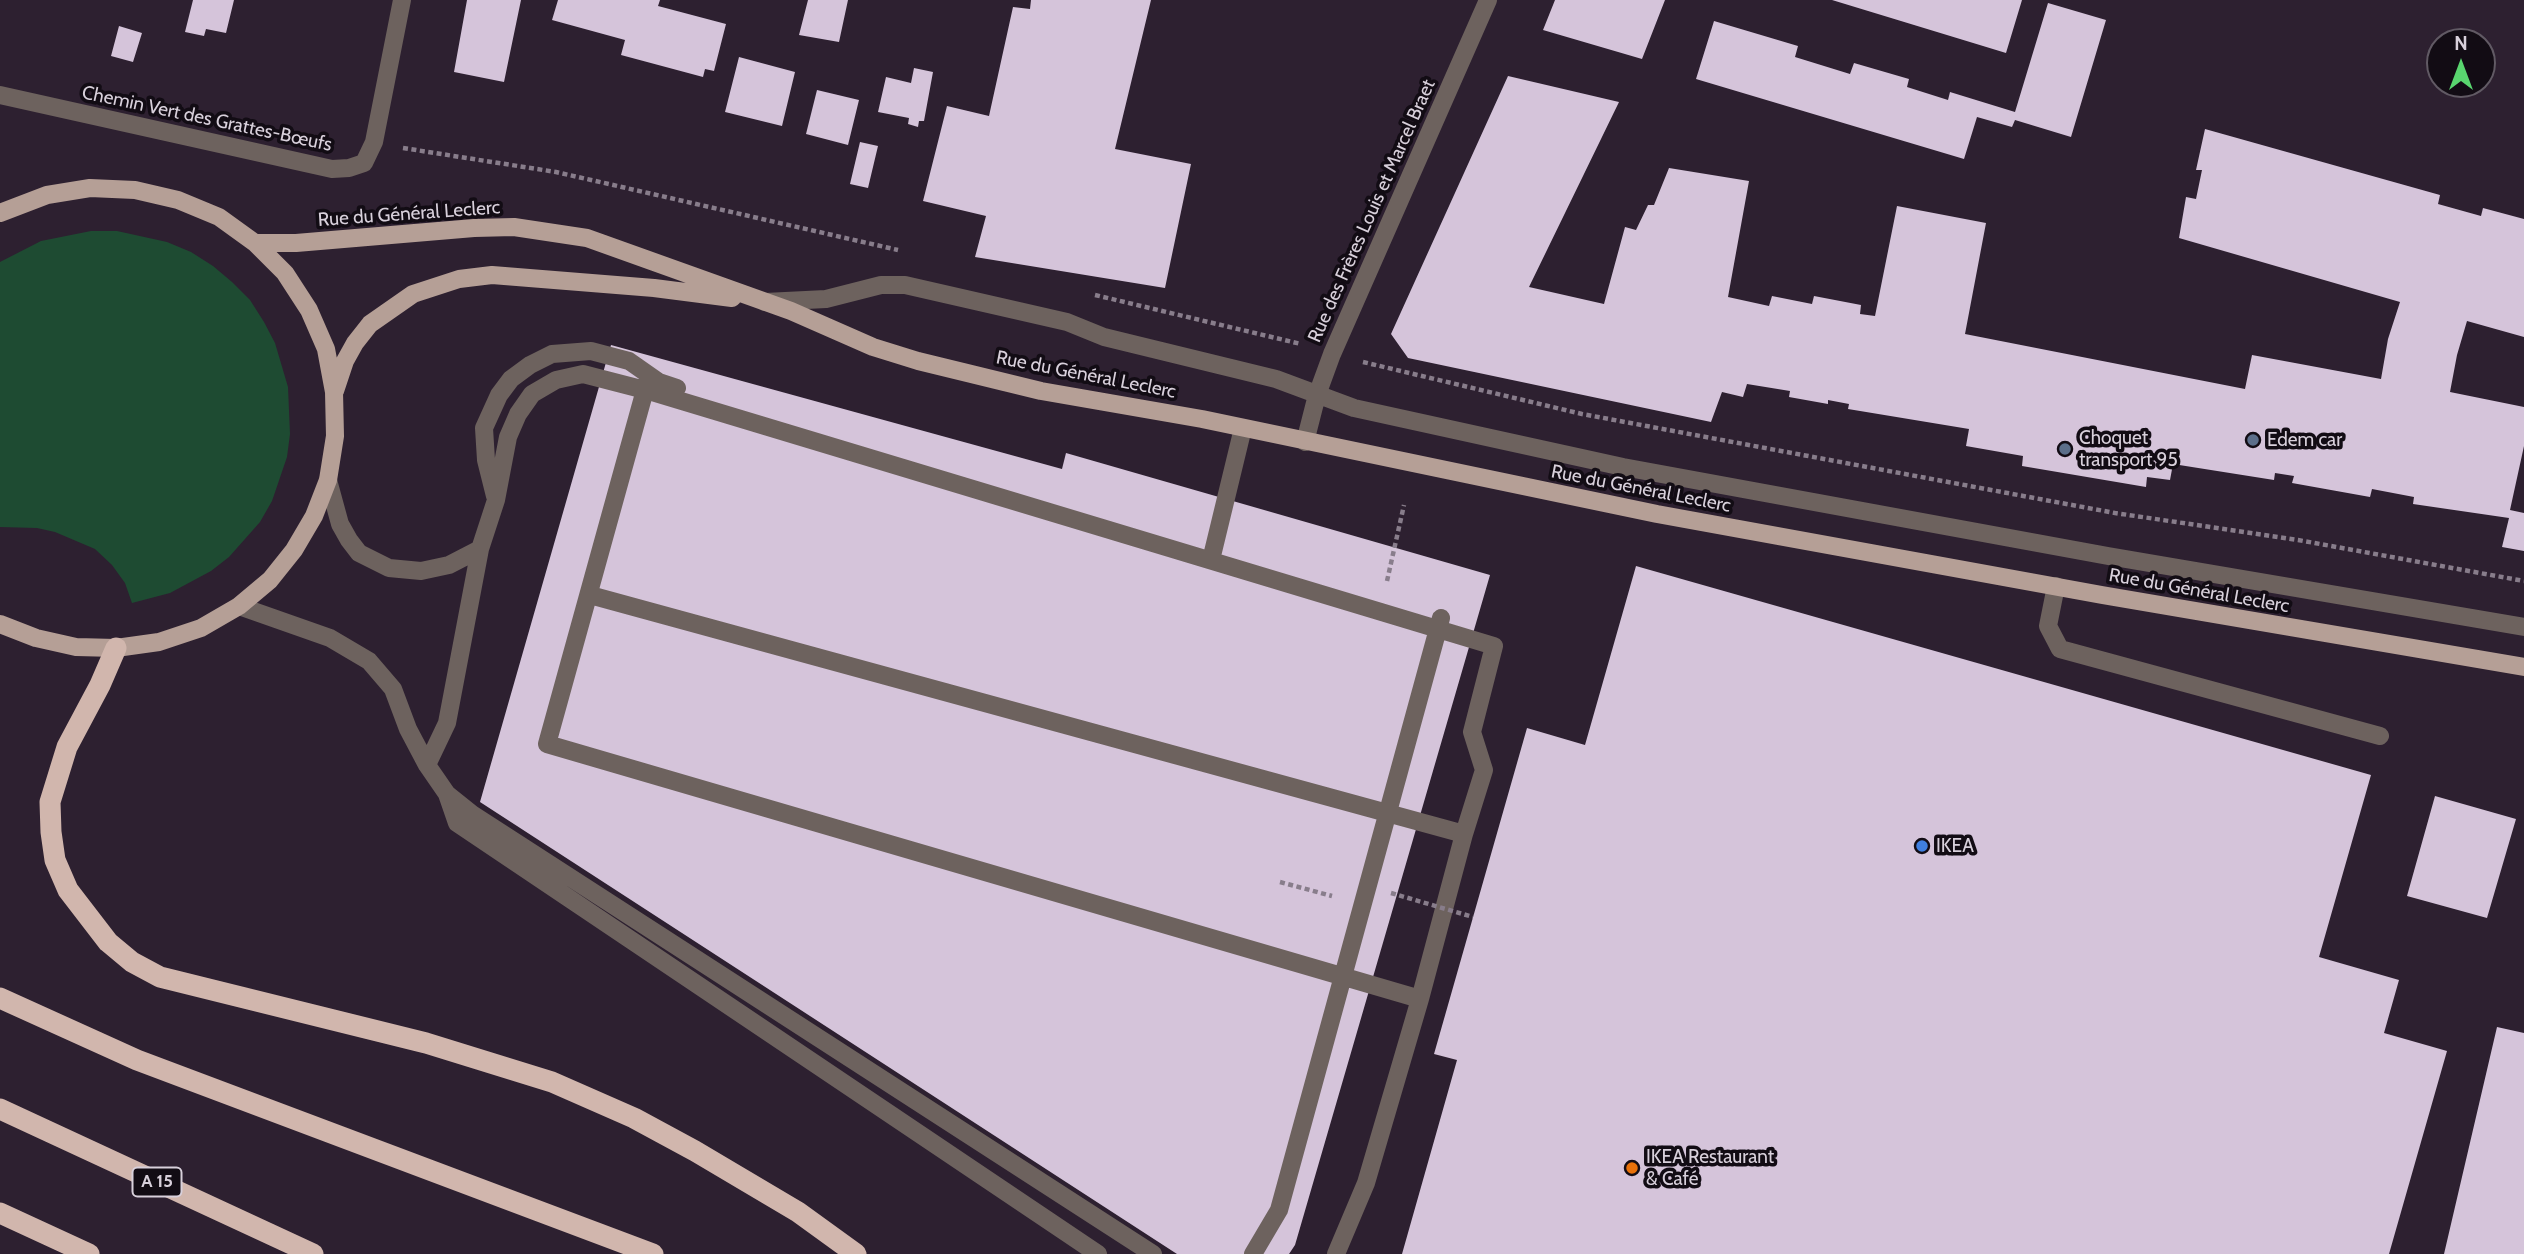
<!DOCTYPE html>
<html>
<head>
<meta charset="utf-8">
<style>
  body { margin:0 }
  #map { position:relative; width:2524px; height:1254px; overflow:hidden; background:#2d2030; font-family:Cabin,sans-serif }
  canvas { display:block }
  .north { position:absolute; left:2426px; top:28px; width:70px; height:70px; box-sizing:border-box; background:#120c14; border:2px solid #615a64; border-radius:50%; rotate:0deg; font-size:19px; font-weight:700; line-height:28px; text-align:center; color:#d8d0db }
  .north::after { content:''; display:block; margin:auto; width:24px; height:32px; background:#59d56f; clip-path:polygon(50% 0,100% 100%,50% 72%,0 100%) }
</style>
</head>
<body>
<div id="map">
<canvas width="2524" height="1254"></canvas>
<div class="north">N</div>
</div>
<script>
const c = document.querySelector('canvas').getContext('2d');
c.lineJoin = 'round';
function fillPath(path, color) { c.fillStyle = color; c.fill(path, 'evenodd'); }
const poly = rows => new Path2D(rows.map(r => 'M' + r).join(''));
function stroke(path, color, width, dash) { c.strokeStyle = color; c.lineWidth = width; c.lineCap = dash ? 'butt' : 'round'; c.setLineDash(dash || []); c.stroke(path); }
function drawText(font, color, halo, rows, align = 'center') {
  c.font = font + ' Cabin,sans-serif'; c.lineWidth = 7; c.setLineDash([]); c.textBaseline = 'middle'; c.strokeStyle = halo; c.fillStyle = color; for (const [text, x, y, turn = 0] of rows) {
    c.save(); c.translate(x, y); c.rotate((+turn || 0) * Math.PI / 180); c.textAlign = isNaN(turn) ? turn : align; if (halo) c.strokeText(text, 0, 0); c.fillText(text, 0, 0); c.restore();
  }
}
fillPath(poly([
  [91,231,117,231,167,242,191,252,213,266,232,282,250,300,264,322,275,343,288,387,290,434,287,457,272,501,260,522,229,557,211,571,170,593,132,603,125,583,112,565,95,549,55,532,37,528,0,527,0,262,41,241]
]), '#1e4b32');
fillPath(poly([
  [193,0,234,0,226,33,206,29,204,36,185,32],
  [467,0,521,0,504,82,454,72],
  [558,0,660,0,658,6,726,24,714,71,705,69,703,77,621,55,625,40,552,20],
  [808,0,848,0,839,42,799,35],
  [1031,0,1151,0,1115,149,1191,164,1165,288,975,257,986,216,923,201,947,106,989,116,1013,7,1030,9],
  [1555,0,1665,0,1642,59,1543,30],
  [1832,0,2022,0,2006,53],
  [2048,3,2106,20,2071,137,2015,120,2012,127,1977,117,1964,159,1696,79,1714,21,1798,46,1795,57,1850,74,1854,63,1909,79,1907,87,1948,100,1950,92,2015,112],
  [119,26,142,33,133,62,111,56],
  [739,57,795,72,782,126,725,112],
  [914,68,933,72,924,121,919,121,918,127,908,124,909,118,878,112,886,77,911,83],
  [1508,76,1619,102,1529,287,1604,304,1625,227,1636,230,1648,205,1654,205,1669,168,1749,181,1728,297,1769,306,1772,296,1812,304,1814,296,1861,305,1860,314,1875,316,1897,206,1986,223,1965,334,2245,389,2252,355,2381,379,2388,339,2400,302,2179,238,2186,197,2196,199,2202,170,2196,170,2205,129,2440,195,2438,204,2481,216,2483,208,2524,219,2524,337,2467,321,2457,355,2450,392,2524,407,2524,446,2510,510,2524,513,2524,551,2502,547,2509,518,2413,504,2414,497,2372,489,2370,497,2292,483,2294,476,2275,473,2274,480,2173,464,2170,480,2147,477,2146,487,2022,466,2023,456,1966,446,1969,429,1848,409,1849,404,1828,400,1828,404,1789,397,1790,391,1747,384,1743,397,1722,392,1711,422,1408,358,1391,334],
  [817,90,859,100,848,145,806,134],
  [860,142,878,146,868,188,850,184],
  [611,345,1062,469,1066,453,1490,575,1295,1245,1289,1254,1177,1254,480,802],
  [1636,566,2371,775,2319,957,2399,980,2384,1033,2447,1051,2389,1254,1402,1254,1457,1060,1434,1054,1527,728,1585,745],
  [2435,796,2516,819,2487,918,2407,896],
  [2497,1027,2524,1033,2524,1254,2444,1254]
]), '#d5c4da');
stroke(poly([
  [403,148,556,172,898,250],
  [1095,295,1301,344],
  [1363,362,1582,414,2115,513,2298,540,2524,581],
  [1387,581,1404,505],
  [1280,882,1332,896]
]), '#887d8b', 4.5, [5, 3.5]);
stroke(poly([
  [0,95,332,169,349,168,364,163,374,142,402,0],
  [765,302,826,299,881,285,905,285,1067,322,1104,337,1276,379,1354,408,1623,467,2108,556,2524,627],
  [645,390,547,744,1420,999],
  [1305,442,1317,395,1332,354,1488,0],
  [328,480,340,524,349,540,359,553,389,568,421,571,449,565,480,549],
  [495,496,486,460,484,428,499,395,511,379,530,365,552,354,591,351,629,361,659,382,677,388],
  [1211,560,1243,428],
  [2056,586,2048,626,2060,649,2380,736],
  [590,595,1464,834],
  [239,606,330,638,369,661,393,689,408,729,427,765,447,794,472,814,1153,1254],
  [427,765,447,723,480,549,496,500,508,437,518,414,532,394,556,380,583,374,645,390,1494,646,1472,732,1484,770,1464,834,1420,999,1366,1183,1336,1254],
  [447,794,457,823,1098,1254],
  [1253,1254,1279,1210,1441,618]
]), '#6d625e', 18);
stroke(poly([
  [0,213,47,195,90,188,135,190,178,200,219,217,255,243,285,273,309,310,326,349,334,392,335,436,328,480,314,516,294,550,270,580,239,606,201,628,159,642,116,648,76,647,36,638,0,624],
  [255,243,296,243,474,228,514,227,587,238,791,311,873,347,918,361,1041,391,1202,419,1657,514,2102,595,2524,667],
  [335,391,345,361,355,343,370,324,413,294,459,279,492,275,654,288,732,298]
]), '#b59f96', 18);
stroke(poly([
  [116,648,100,685,67,747,50,802,51,832,55,860,68,890,108,942,132,962,160,977,426,1043,552,1082,634,1118,695,1151,798,1212,856,1254],
  [0,998,137,1060,653,1254],
  [0,1109,313,1254],
  [0,1213,89,1254]
]), '#d1b6ad', 21);
stroke(poly([
  [1391,893,1473,917]
]), '#887d8b', 4.5, [5, 3.5]);
for (const [x, y, r, color] of [
  [2253,440,7,"#5c6f8a"],
  [2065,449,7,"#5c6f8a"],
  [1922,846,7,"#3f7fe0"],
  [1632,1168,7,"#e8710a"]
]) { const dot = new Path2D(); dot.arc(x, y, r, 0, 2 * Math.PI); c.fillStyle = color; c.fill(dot); stroke(dot, '#120c14', 2.5); }
for (const [x, y, w] of [
  [157,1182,49]
]) { const box = new Path2D(); box.roundRect(x - w / 2, y - 14.5, w, 29, 5); c.fillStyle = '#120c14'; c.fill(box); stroke(box, '#d8d0db', 2); }
drawText('bold 18px', '#d8d0db', null, [
  ["A 15",157,1182]
]);
drawText('19px', '#d8d0db', '#120c14', [
  ["Chemin Vert des Grattes-Bœufs",207,119,12],
  ["Rue des Frères Louis et Marcel Braet",1372,211,-66],
  ["Rue du Général Leclerc",409,214,-4],
  ["Rue du Général Leclerc",1086,375,11],
  ["Rue du Général Leclerc",1641,489,11],
  ["Rue du Général Leclerc",2199,591,10]
]);
drawText('19px', '#d8d0db', '#120c14', [
  ["Choquet",2079,438],
  ["transport 95",2079,460],
  ["Edem car",2267,440],
  ["IKEA",1936,846],
  ["IKEA Restaurant",1646,1157],
  ["& Café",1646,1179]
], 'left');
</script>
</body>
</html>
